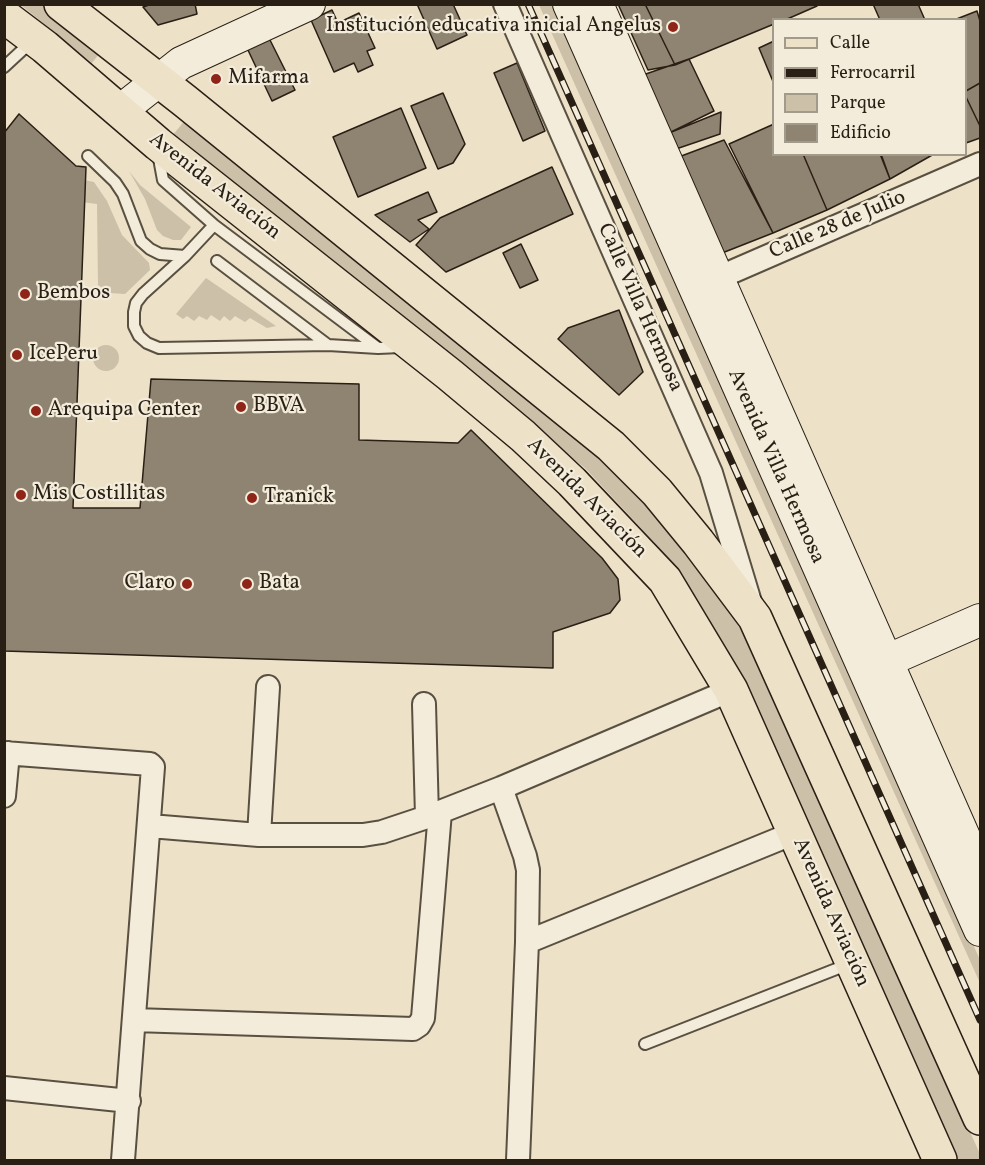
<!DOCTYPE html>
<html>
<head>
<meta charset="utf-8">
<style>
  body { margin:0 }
  #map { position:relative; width:985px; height:1165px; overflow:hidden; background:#ede1c8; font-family:Vollkorn,serif }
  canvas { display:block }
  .frame { position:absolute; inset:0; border:6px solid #291f14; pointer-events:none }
  .legend { position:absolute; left:772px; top:18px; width:195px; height:138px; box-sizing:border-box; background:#f3ecdb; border:2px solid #a29a8b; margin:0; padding:8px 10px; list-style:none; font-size:18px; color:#291f14 }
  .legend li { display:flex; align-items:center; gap:12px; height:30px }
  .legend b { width:30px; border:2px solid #a29a8b }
</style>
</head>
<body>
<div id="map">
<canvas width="985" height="1165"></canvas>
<div class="frame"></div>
<ul class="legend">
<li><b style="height:8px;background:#ede1c8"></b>Calle</li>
<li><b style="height:8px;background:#291f14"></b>Ferrocarril</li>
<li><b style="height:16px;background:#ccc0a9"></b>Parque</li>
<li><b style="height:16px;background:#8f8472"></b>Edificio</li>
</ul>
</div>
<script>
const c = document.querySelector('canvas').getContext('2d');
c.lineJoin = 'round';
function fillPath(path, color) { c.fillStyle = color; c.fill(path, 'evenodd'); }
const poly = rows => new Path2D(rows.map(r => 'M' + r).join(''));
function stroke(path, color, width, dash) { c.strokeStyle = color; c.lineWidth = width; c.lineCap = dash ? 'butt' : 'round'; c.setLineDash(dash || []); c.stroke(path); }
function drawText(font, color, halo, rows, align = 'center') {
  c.font = font + ' Vollkorn,serif'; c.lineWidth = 4.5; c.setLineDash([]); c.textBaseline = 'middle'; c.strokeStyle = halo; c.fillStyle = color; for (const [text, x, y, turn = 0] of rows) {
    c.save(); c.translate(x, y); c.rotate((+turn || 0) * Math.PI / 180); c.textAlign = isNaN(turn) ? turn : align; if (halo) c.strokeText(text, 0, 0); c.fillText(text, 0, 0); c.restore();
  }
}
fillPath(poly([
  [21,5,45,5,102,50,92,63],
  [539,5,559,5,980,960,980,983],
  [186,119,599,453,670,527,717,589,753,651,980,1154,980,1160,955,1160,733,661,696,597,653,541,586,469,172,136],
  [129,171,140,185,191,227,181,240,173,240,163,236,157,230,145,199],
  [79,179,94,182,107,201,122,235,149,263,150,270,125,294,110,293,98,285,97,204,81,202],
  [206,278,276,326,267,328,250,318,245,322,235,316,230,321,224,316,220,321,211,315,207,320,199,316,194,321,187,316,183,319,176,314],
  '93 358a13 13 0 1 1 26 0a13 13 0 1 1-26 0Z'
]), '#ccc0a9');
const building = poly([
  [152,4,195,4,197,14,158,25,143,7,152,4],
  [417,4,453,4,467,35,437,49,417,4],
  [618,4,645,4,675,65,648,70,618,4],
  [645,4,816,4,817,6,785,20,774,20,774,24,675,65,645,4],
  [873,4,918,4,925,20,880,20,873,4],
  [332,10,338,23,359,13,375,48,367,51,373,65,358,72,354,63,334,72,311,20,332,10],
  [977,11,980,21,980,83,966,91,966,20,954,20,977,11],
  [269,38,295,90,272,101,247,48,269,38],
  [774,41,774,84,759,48,774,41],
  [689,59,714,111,669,133,643,75,689,59],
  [517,63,545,131,523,141,494,73,517,63],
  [980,83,980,126,966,97,966,91,980,83],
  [443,93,465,144,453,163,438,169,411,106,443,93],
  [966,97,980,126,980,138,966,143,966,97],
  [401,108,426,168,358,197,333,137,401,108],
  [721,112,720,134,676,149,669,133,721,112],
  [19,114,76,166,86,167,73,508,140,508,151,379,359,384,359,440,458,443,471,430,602,558,618,579,620,600,610,613,553,632,553,668,4,651,4,133,19,114],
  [774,124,774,154,803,154,827,210,773,233,729,144,774,124],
  [724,140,773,233,717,255,676,158,724,140],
  [803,154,880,154,890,179,827,210,803,154],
  [881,154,934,154,890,179,881,154],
  [552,167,573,214,446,272,416,245,440,218,552,167],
  [428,192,437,212,418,220,429,229,410,242,375,215,428,192],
  [521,244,538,280,520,288,503,253,521,244],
  [619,310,643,372,619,395,558,339,568,328,619,310]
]);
fillPath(building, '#8f8472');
stroke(building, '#291f14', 1.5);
const lane = poly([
  [4,67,31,42],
  [158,153,163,180,214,225,378,348,401,347],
  [88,156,115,182,123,194,141,241,150,249,160,254,185,256],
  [214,225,185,256,143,294,136,303,134,312,134,326,139,336,147,343,159,348,328,345,378,348],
  [217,261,328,345],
  [645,1044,849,964]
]);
const street = poly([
  [505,4,711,473,750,602],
  [704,284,980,164],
  [424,704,427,817],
  [4,753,150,764,153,767,123,1160],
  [501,788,525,856,528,870,527,942,518,1160],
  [4,796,8,753],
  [150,826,259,835,363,835,382,832,427,817,501,788,731,690],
  [259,835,268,687],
  [527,942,794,833],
  [134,1020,413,1029,419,1025,423,1018,440,812],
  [4,1088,129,1101]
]);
const secondary = poly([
  [569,4,980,930],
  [597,4,980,873],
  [120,111,181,63,309,4],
  [868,669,980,620]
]);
const primary = poly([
  [61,4,185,101,611,446,657,492,698,542,755,618,980,1118],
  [4,16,45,47,158,144,450,375,523,436,572,482,665,580,731,690,940,1160]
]);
stroke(lane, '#5a5041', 14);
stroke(street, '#5a5041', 26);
stroke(secondary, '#291f14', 34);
stroke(primary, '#291f14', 36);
stroke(lane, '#f3ecdb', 10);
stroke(street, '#f3ecdb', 22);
stroke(secondary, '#f3ecdb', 32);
stroke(primary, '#ede1c8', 33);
const rail = poly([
  [528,4,980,1020]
]);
stroke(rail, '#291f14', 7);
stroke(rail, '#f3ecdb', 4.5, [14]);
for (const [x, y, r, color] of [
  [673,27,6,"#8f2418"],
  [216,79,6,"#8f2418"],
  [25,294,6,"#8f2418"],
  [17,355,6,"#8f2418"],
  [241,407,6,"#8f2418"],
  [36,411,6,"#8f2418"],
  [21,495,6,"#8f2418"],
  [252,498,6,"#8f2418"],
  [187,584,6,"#8f2418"],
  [247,584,6,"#8f2418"]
]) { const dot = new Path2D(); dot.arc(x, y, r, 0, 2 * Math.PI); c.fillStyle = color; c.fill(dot); stroke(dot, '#f3ecdb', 2); }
drawText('21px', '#291f14', '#f3ecdb', [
  ["Institución educativa inicial Angelus",661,27,"right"],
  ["Mifarma",228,79],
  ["Bembos",37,294],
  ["IcePeru",29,355],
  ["BBVA",253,407],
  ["Arequipa Center",48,411],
  ["Mis Costillitas",33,495],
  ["Tranick",264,498],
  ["Claro",175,584,"right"],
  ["Bata",259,584]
], 'left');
drawText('21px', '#291f14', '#f3ecdb', [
  ["Avenida Aviación",214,187,38],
  ["Calle 28 de Julio",838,226,-23],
  ["Calle Villa Hermosa",639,308,66],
  ["Avenida Villa Hermosa",775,467,66],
  ["Avenida Aviación",586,499,45],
  ["Avenida Aviación",830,913,66]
]);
</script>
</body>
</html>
